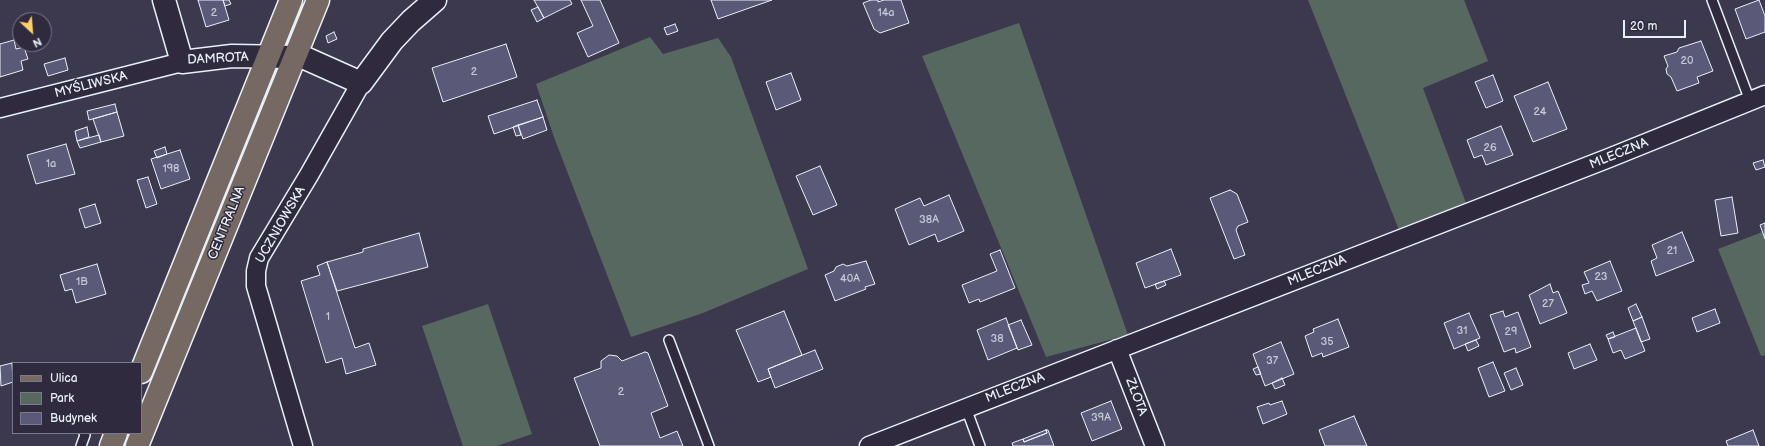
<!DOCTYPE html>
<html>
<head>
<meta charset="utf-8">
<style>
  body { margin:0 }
  #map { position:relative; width:1765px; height:446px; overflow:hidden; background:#3c384e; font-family:"Balsamiq Sans",sans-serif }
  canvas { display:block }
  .legend { position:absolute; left:12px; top:362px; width:130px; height:72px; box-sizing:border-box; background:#2f2a3d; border:1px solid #797a88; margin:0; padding:5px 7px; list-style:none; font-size:12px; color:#e8f1f8 }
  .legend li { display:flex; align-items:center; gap:8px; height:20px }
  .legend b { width:20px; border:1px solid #797a88 }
  .north { position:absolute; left:12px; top:12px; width:40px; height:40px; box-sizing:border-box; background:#2f2a3d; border:1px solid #797a88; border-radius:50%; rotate:154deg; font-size:11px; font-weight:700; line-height:16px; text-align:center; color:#e8f1f8 }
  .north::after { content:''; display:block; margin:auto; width:14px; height:18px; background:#ffd166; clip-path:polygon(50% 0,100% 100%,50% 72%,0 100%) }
  .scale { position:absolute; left:1623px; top:20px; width:63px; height:18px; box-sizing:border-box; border:2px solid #e8f1f8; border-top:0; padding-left:5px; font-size:12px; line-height:14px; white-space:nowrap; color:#e8f1f8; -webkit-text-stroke:3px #2f2a3d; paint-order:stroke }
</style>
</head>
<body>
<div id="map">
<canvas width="1765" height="446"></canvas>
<ul class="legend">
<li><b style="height:5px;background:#766964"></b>Ulica</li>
<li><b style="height:11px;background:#576860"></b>Park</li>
<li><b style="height:11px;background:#5a5977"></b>Budynek</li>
</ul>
<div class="north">N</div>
<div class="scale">20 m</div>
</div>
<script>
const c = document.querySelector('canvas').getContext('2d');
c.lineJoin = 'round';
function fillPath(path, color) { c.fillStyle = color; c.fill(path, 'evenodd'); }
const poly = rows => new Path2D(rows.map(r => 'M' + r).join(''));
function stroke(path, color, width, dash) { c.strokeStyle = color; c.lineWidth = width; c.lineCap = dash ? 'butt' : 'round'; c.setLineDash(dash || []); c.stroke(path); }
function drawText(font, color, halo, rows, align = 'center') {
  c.font = font + ' "Balsamiq Sans",sans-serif'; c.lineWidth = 3; c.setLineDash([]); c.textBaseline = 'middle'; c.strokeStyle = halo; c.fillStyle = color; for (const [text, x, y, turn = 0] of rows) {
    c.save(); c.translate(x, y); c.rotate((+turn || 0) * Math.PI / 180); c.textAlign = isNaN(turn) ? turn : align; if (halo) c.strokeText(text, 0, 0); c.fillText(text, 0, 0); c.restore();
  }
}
fillPath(poly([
  [1308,0,1464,0,1488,61,1423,88,1466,203,1399,230],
  [1019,23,1128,335,1046,357,922,56],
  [650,37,663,54,718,38,731,57,808,269,703,313,631,337,555,140,536,84],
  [1765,231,1765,355,1761,356,1718,249],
  [488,304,532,434,497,446,463,446,422,326]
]), '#576860');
const building = poly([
  [198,0,223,0,229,20,206,27,198,0],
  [223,0,229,0,231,4,225,6,223,0],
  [534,0,570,0,572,4,544,18,534,0],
  [581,0,600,0,619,43,588,57,577,33,593,26,581,0],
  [711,0,772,0,718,19,711,0],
  [871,0,878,0,878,2,884,0,901,0,909,23,880,33,874,29,863,3,871,0],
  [1759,0,1765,16,1765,32,1746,39,1735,9,1759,0],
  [538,7,544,18,537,22,531,10,538,7],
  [675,24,678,31,667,35,664,28,675,24],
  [334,32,337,39,328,43,326,36,334,32],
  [14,40,16,49,24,47,28,59,21,61,23,70,0,77,0,44,14,40],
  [1701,41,1713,71,1697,77,1699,83,1677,91,1671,77,1667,74,1666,69,1668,66,1664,56,1677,52,1679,48,1701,41],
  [506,44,517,77,443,102,432,68,506,44],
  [65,58,68,70,48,76,44,64,65,58],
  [791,73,801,100,776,110,766,82,791,73],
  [1493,75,1503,101,1486,108,1475,82,1493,75],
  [1548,82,1567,129,1533,142,1514,96,1548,82],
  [537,100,543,117,494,134,488,116,537,100],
  [115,104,117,112,89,120,87,111,115,104],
  [117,112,124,136,101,142,93,119,117,112],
  [543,117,547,130,523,139,518,125,543,117],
  [518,125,521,135,516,136,513,127,518,125],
  [1501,126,1513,155,1486,165,1482,155,1474,158,1467,140,1501,126],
  [87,127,89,137,77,141,75,131,87,127],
  [99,135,101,142,80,148,77,141,99,135],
  [66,144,75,174,36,184,27,155,66,144],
  [165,147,167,154,157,158,154,151,165,147],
  [180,150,190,179,161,189,151,159,180,150],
  [1763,160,1765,167,1756,170,1753,163,1763,160],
  [820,166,837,205,813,215,796,176,820,166],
  [148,177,157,204,146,208,137,180,148,177],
  [1230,190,1237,194,1248,222,1238,226,1236,230,1245,255,1234,259,1210,198,1230,190],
  [949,195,964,231,938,242,935,234,909,245,895,209,920,198,924,206,949,195],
  [1732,197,1738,233,1721,236,1715,200,1732,197],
  [95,204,101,223,85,228,79,209,95,204],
  [1765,223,1765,239,1760,225,1765,223],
  [1682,232,1694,261,1656,276,1651,261,1657,258,1652,245,1682,232],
  [419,233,428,267,337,291,327,262,363,252,363,249,419,233],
  [1171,249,1181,275,1145,288,1136,263,1171,249],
  [1000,250,1015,288,980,302,979,299,969,303,962,285,997,271,990,254,1000,250],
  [866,261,875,284,865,287,866,289,835,301,825,275,834,271,836,267,843,264,847,266,866,261],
  [1610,261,1622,291,1597,301,1592,291,1585,294,1582,285,1589,283,1584,272,1610,261],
  [327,262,355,348,369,343,376,365,346,374,342,358,326,363,301,281,320,275,317,266,327,262],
  [97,264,106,294,76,303,72,289,65,291,60,275,97,264],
  [1164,281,1166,285,1157,289,1155,284,1164,281],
  [1550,284,1553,293,1558,291,1567,313,1540,324,1529,295,1550,284],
  [1636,304,1642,317,1633,321,1628,308,1636,304],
  [1715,309,1720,323,1697,332,1692,318,1715,309],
  [784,311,802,355,768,369,771,377,758,382,736,330,784,311],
  [1503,311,1505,317,1518,312,1531,347,1516,353,1515,348,1504,352,1490,315,1503,311],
  [1469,313,1480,338,1454,349,1444,323,1469,313],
  [1642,317,1650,339,1641,342,1633,321,1642,317],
  [1006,318,1017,348,988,360,977,330,1006,318],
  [1338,319,1349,347,1323,357,1322,353,1312,357,1305,336,1314,332,1313,329,1338,319],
  [1021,320,1032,345,1018,350,1008,325,1021,320],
  [1636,328,1645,351,1625,359,1621,350,1613,353,1608,339,1636,328],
  [1613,332,1615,337,1608,339,1606,335,1613,332],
  [1476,340,1479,346,1468,351,1465,344,1476,340],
  [1281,342,1294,374,1265,386,1253,354,1281,342],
  [1590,344,1597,360,1574,369,1568,353,1590,344],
  [815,350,823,369,775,388,768,369,815,350],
  [645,352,648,353,668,406,651,413,660,438,677,431,683,446,600,446,574,378,601,368,601,361,609,355,617,356,622,361,645,352],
  [1493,362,1505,391,1489,397,1478,368,1493,362],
  [12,363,13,382,1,386,0,366,12,363],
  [1258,367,1261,374,1256,375,1253,369,1258,367],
  [1516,368,1523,385,1511,390,1504,373,1516,368],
  [1282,378,1285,385,1275,389,1272,383,1282,378],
  [1111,401,1122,429,1092,441,1081,413,1111,401],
  [1282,401,1287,414,1263,424,1257,407,1269,403,1270,405,1282,401],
  [1354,416,1367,446,1325,446,1319,430,1354,416],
  [1046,430,1048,430,1054,446,1013,446,1012,443,1023,439,1024,442,1047,433,1046,430],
  [1046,430,1047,433,1024,442,1023,439,1046,430],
  [1753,430,1759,446,1728,446,1726,441,1753,430]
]);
fillPath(building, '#5a5977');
stroke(building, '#e8f1f8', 1);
const lane = poly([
  [1712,0,1750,101],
  [669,340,709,446],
  [966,408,980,446],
  [81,446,85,435,84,433]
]);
const street = poly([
  [0,108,182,62],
  [1117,349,1155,446],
  [303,446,256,286,256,271,259,258,309,175,361,83],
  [869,446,1609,158,1765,95]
]);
const secondary = poly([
  [164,0,182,62,232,56,295,57,305,58,361,83,392,41,411,21,435,0]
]);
const primary = poly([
  [141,372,291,0],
  [111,446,116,433],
  [137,446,318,0]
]);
stroke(lane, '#e8f1f8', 12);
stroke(street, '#e8f1f8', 21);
stroke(secondary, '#e8f1f8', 25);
stroke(primary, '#e8f1f8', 25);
stroke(lane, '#2f2a3d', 9);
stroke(street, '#2f2a3d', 18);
stroke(secondary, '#2f2a3d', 22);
stroke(primary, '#766964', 22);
drawText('11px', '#c4cbd8', null, [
  ["2",214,13],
  ["14a",886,13],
  ["20",1687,61],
  ["2",474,72],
  ["24",1540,112],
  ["26",1490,148],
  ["1a",51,164],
  ["198",171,169],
  ["38A",929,220],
  ["21",1672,251],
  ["23",1601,277],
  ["40A",850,279],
  ["1B",82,282],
  ["27",1548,304],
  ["1",328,317],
  ["31",1462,331],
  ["29",1511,332],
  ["38",997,339],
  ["35",1327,342],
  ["37",1272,361],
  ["2",621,392],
  ["39A",1101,418]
]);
drawText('13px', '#e8f1f8', '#2f2a3d', [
  ["DAMROTA",218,59,-3],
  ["MYŚLIWSKA",91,85,-14],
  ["MLECZNA",1619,154,-22],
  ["CENTRALNA",227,223,-68],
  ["UCZNIOWSKA",281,225,-60],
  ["MLECZNA",1317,271,-22],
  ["MLECZNA",1015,388,-21],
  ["ZŁOTA",1136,397,69]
]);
</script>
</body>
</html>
